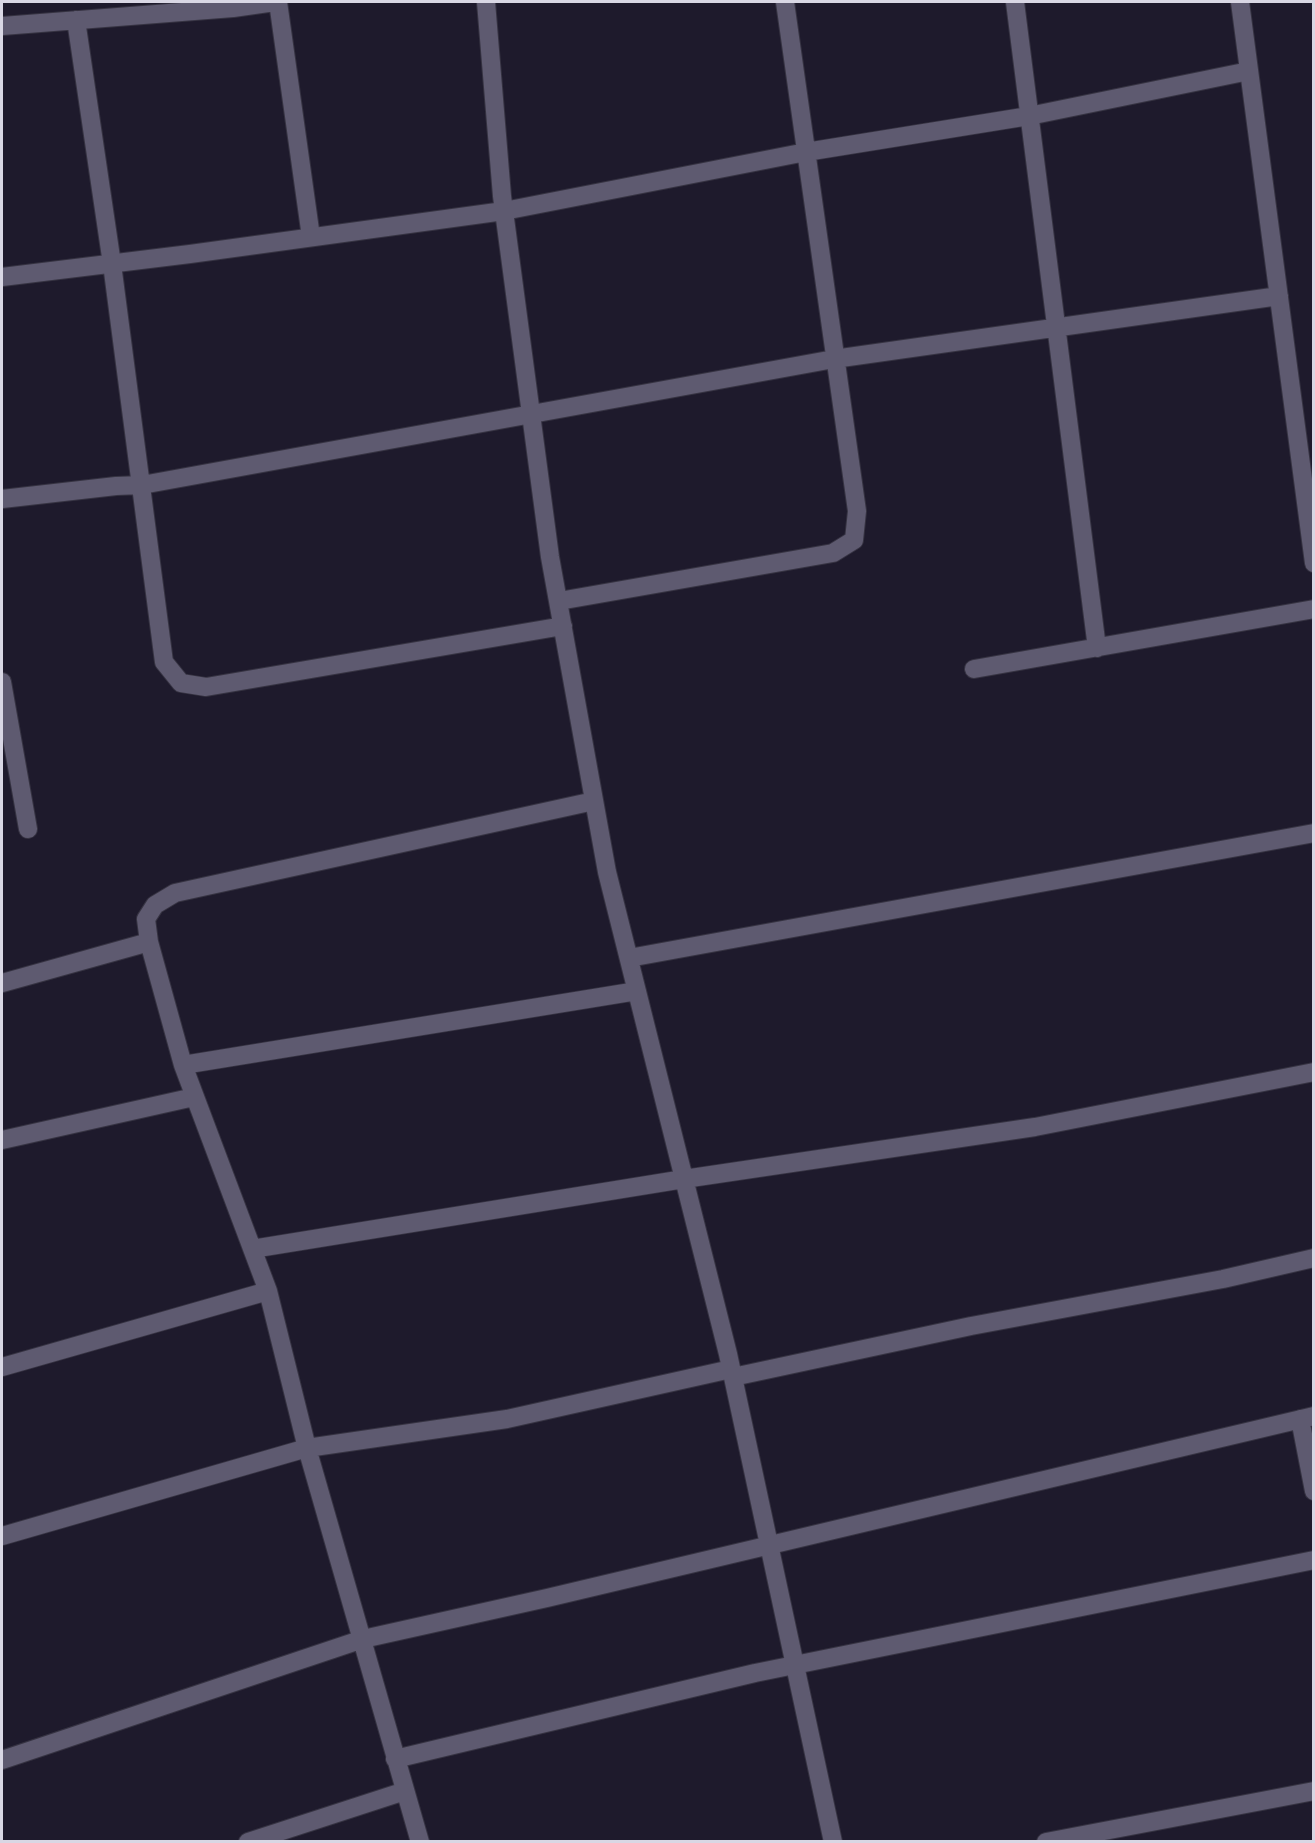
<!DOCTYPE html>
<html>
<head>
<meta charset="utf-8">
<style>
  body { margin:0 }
  #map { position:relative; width:1315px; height:1843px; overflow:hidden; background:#1e1a2c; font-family:Arial,sans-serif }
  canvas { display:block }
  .frame { position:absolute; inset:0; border:3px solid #d9d7e4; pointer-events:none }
</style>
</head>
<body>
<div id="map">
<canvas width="1315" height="1843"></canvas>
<div class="frame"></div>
</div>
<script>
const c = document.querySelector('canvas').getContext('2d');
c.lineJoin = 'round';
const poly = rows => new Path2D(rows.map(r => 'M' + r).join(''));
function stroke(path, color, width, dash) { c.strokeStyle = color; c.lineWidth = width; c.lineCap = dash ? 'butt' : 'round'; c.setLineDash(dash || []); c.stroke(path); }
const minor = poly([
  [278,2,311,237],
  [486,2,502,196,550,557,607,872,728,1354,833,1842],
  [1015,2,1097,648],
  [1240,2,1314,563],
  [76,20,112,264,164,662,181,683,206,687,563,626],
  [2,26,233,8,275,2],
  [2,277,190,254,504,211,806,152,1029,116,1249,71],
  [2,499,116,486,142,485,834,359,1279,296],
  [559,601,833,553,854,540,857,511,785,2],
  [974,669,1314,609],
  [2,682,28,829],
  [594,801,175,893,155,905,146,919,149,942,183,1065,637,991],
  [629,958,1314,833],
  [2,983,149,942],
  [183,1065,268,1291,307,1448,420,1842],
  [2,1140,194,1097],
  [252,1249,684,1179,1035,1127,1314,1072],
  [2,1367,268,1291],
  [733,1377,971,1326,1223,1279,1314,1258],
  [1300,1419,1314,1491],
  [2,1536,307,1448,507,1419,731,1369],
  [395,1759,755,1673,1314,1560],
  [2,1760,363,1639,547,1598,1314,1416],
  [248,1842,405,1791],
  [1046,1842,1314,1791]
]);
stroke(minor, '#363342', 20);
stroke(minor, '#5e5a70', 18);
</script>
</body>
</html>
